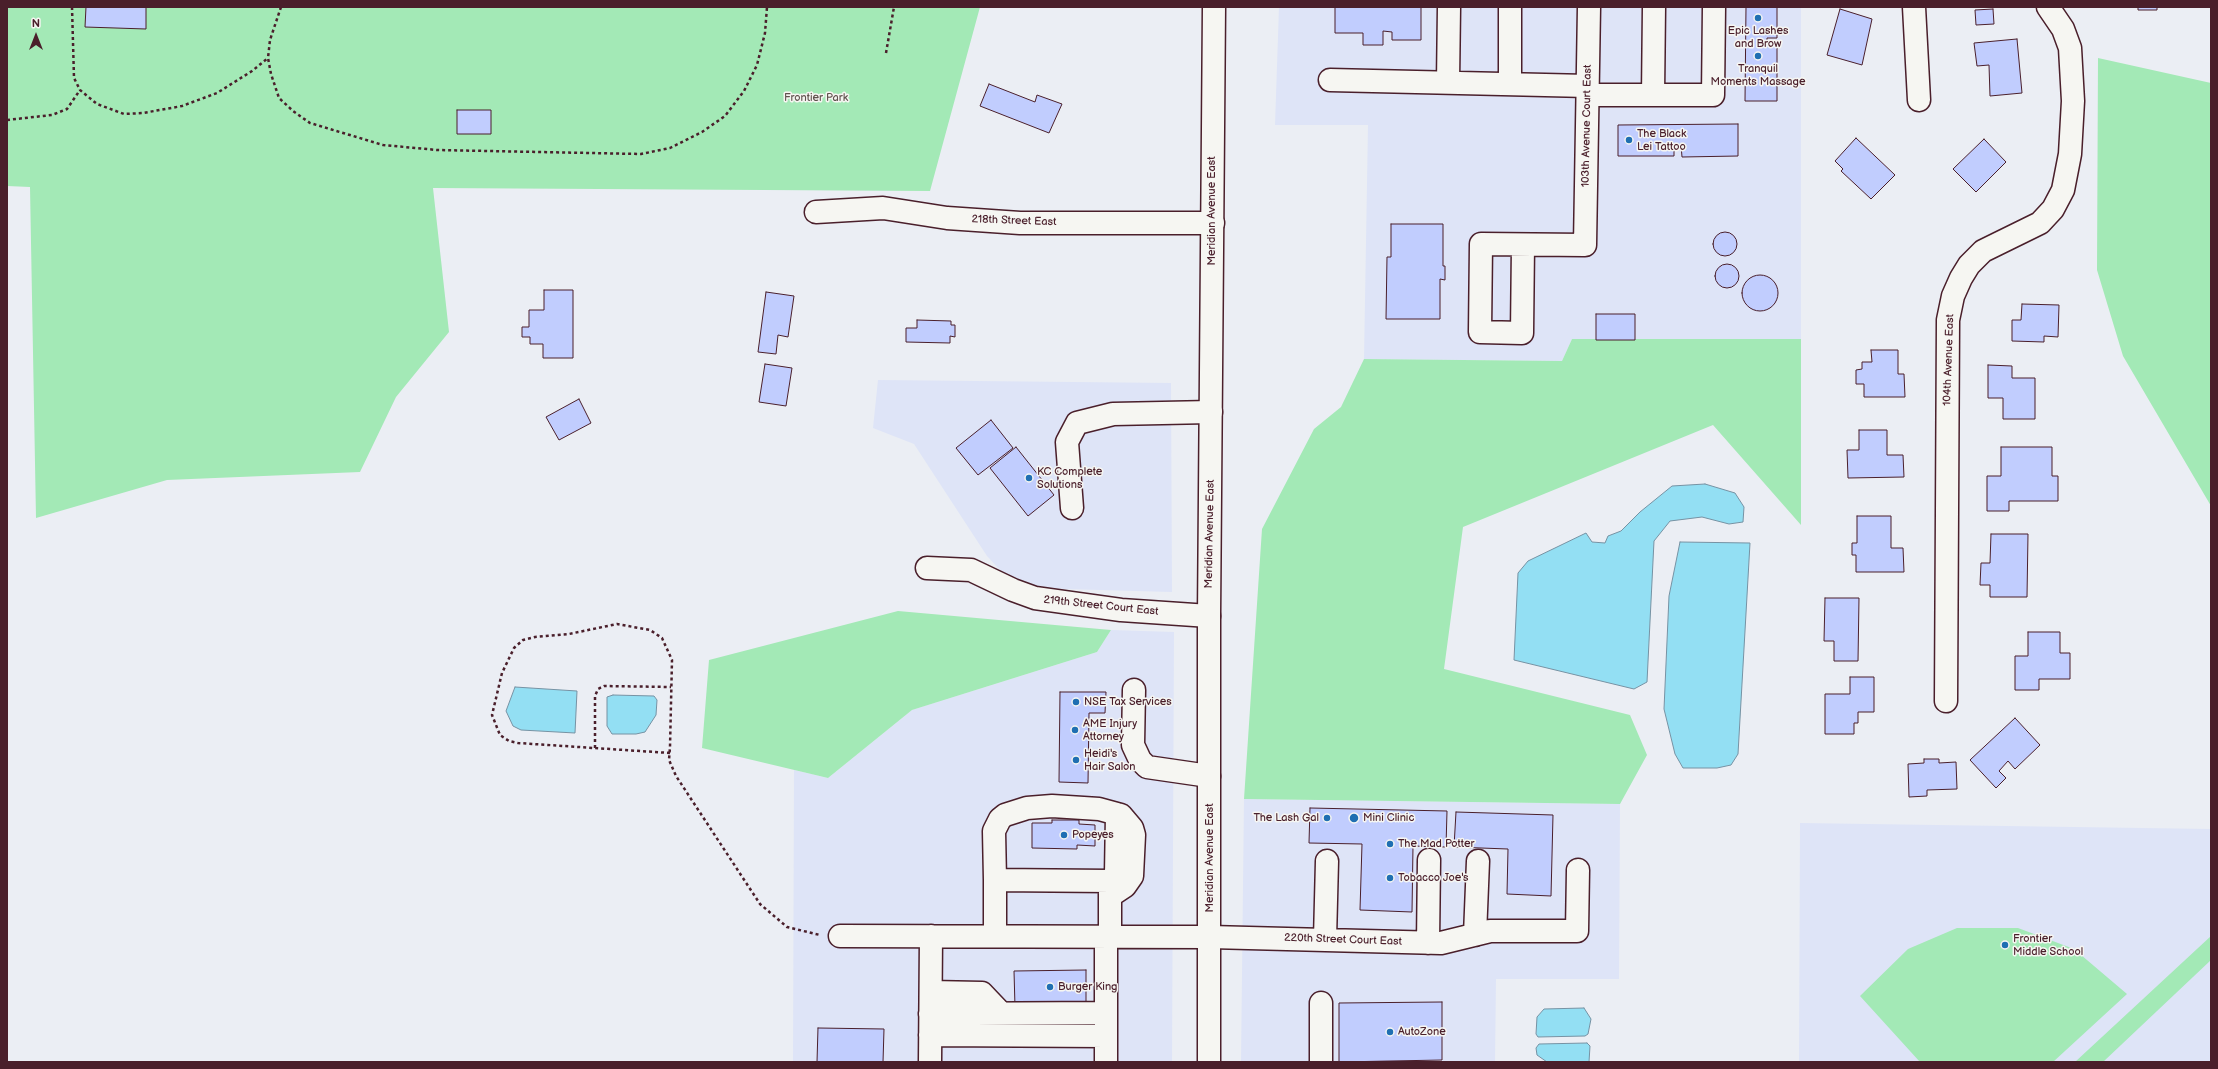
<!DOCTYPE html>
<html>
<head>
<meta charset="utf-8">
<style>
  body { margin:0 }
  #map { position:relative; width:2218px; height:1069px; overflow:hidden; background:#ebeef4; font-family:"Balsamiq Sans",sans-serif }
  canvas { display:block }
  .frame { position:absolute; inset:0; border:8px solid #4a1f2b; pointer-events:none }
  .north { position:absolute; left:16px; top:16px; width:40px; height:40px; -webkit-text-stroke:3px #f6f6f2; paint-order:stroke; rotate:0deg; font-size:11px; font-weight:700; line-height:16px; text-align:center; color:#4a1f2b }
  .north::after { content:''; display:block; margin:auto; width:14px; height:18px; background:#4a1f2b; clip-path:polygon(50% 0,100% 100%,50% 72%,0 100%) }
</style>
</head>
<body>
<div id="map">
<canvas width="2218" height="1069"></canvas>
<div class="frame"></div>
<div class="north">N</div>
</div>
<script>
const c = document.querySelector('canvas').getContext('2d');
c.lineJoin = 'round';
function fillPath(path, color) { c.fillStyle = color; c.fill(path, 'evenodd'); }
const poly = rows => new Path2D(rows.map(r => 'M' + r).join(''));
function stroke(path, color, width, dash) { c.strokeStyle = color; c.lineWidth = width; c.lineCap = dash ? 'butt' : 'round'; c.setLineDash(dash || []); c.stroke(path); }
function drawText(font, color, halo, rows, align = 'center') {
  c.font = font + ' "Balsamiq Sans",sans-serif'; c.lineWidth = 3; c.setLineDash([]); c.textBaseline = 'middle'; c.strokeStyle = halo; c.fillStyle = color; for (const [text, x, y, turn = 0] of rows) {
    c.save(); c.translate(x, y); c.rotate((+turn || 0) * Math.PI / 180); c.textAlign = isNaN(turn) ? turn : align; if (halo) c.strokeText(text, 0, 0); c.fillText(text, 0, 0); c.restore();
  }
}
fillPath(poly([
  [1279,7,1801,7,1801,339,1572,339,1562,361,1364,359,1368,125,1275,125],
  [878,380,1171,383,1172,592,1064,589,1037,586,1015,579,1000,570,987,556,914,444,873,428],
  [1111,630,1174,632,1172,1062,793,1062,794,770,828,778,912,710,1097,652],
  [1244,799,1620,804,1619,979,1496,979,1495,1062,1241,1062],
  [1800,823,2211,829,2211,1062,1799,1062]
]), '#dee4f7');
fillPath(poly([
  [7,7,980,7,930,191,433,188,449,332,396,397,360,472,167,480,36,518,30,187,7,186],
  [2098,58,2211,83,2211,506,2123,356,2097,270],
  [1572,339,1801,339,1801,525,1713,425,1463,527,1444,669,1630,715,1647,755,1620,804,1244,799,1262,529,1314,429,1341,407,1364,359,1562,361],
  [898,611,1111,630,1097,652,912,710,828,778,702,748,709,660],
  [1957,928,2018,928,2074,949,2127,994,2053,1062,1920,1062,1860,996,1908,949],
  [2211,936,2211,960,2103,1062,2075,1062]
]), '#a3e9b6');
const water = poly([
  [1705,484,1735,493,1744,507,1743,522,1729,524,1702,517,1670,521,1654,541,1647,682,1634,689,1514,660,1518,573,1528,561,1586,533,1592,542,1605,543,1608,536,1621,531,1640,512,1672,486,1705,484],
  [1680,542,1750,543,1738,754,1731,765,1717,768,1683,768,1675,754,1664,709,1669,596,1680,542],
  [515,687,577,691,575,733,521,730,513,726,506,711,515,687],
  [613,695,654,696,657,700,656,715,645,732,636,734,612,734,607,726,607,697,613,695],
  [1584,1008,1591,1019,1588,1034,1585,1036,1538,1037,1536,1034,1537,1017,1544,1009,1584,1008],
  [1587,1043,1590,1046,1589,1062,1547,1062,1537,1055,1536,1048,1539,1044,1587,1043]
]);
fillPath(water, '#93dff3');
stroke(water, '#7692a3', 1);
const building = poly([
  [86,7,146,7,146,29,85,27,86,7],
  [1335,7,1421,7,1421,40,1392,40,1392,32,1383,31,1383,45,1363,45,1363,33,1335,33,1335,7],
  [1746,7,1777,7,1777,38,1767,38,1767,45,1777,46,1777,101,1745,101,1746,7],
  [2138,7,2157,7,2157,10,2138,10,2138,7],
  [1840,9,1872,19,1862,65,1827,55,1840,9],
  [1993,9,1994,24,1976,25,1975,10,1993,9],
  [2017,39,2022,93,1990,96,1989,65,1977,66,1974,43,2017,39],
  [989,84,1035,102,1037,95,1062,104,1049,133,980,106,989,84],
  [457,110,491,110,491,134,457,134,457,110],
  [1738,124,1738,156,1682,157,1681,145,1674,145,1674,156,1618,156,1618,125,1738,124],
  [1856,138,1895,175,1871,199,1841,171,1843,169,1835,161,1856,138],
  [1984,139,2006,162,1976,192,1953,169,1984,139],
  [1391,224,1443,224,1443,266,1445,266,1445,280,1440,279,1440,319,1386,319,1387,257,1391,257,1391,224],
  '1713 244a12 12 0 1 1 24 0a12 12 0 1 1-24 0Z',
  '1715 276a12 12 0 1 1 24 0a12 12 0 1 1-24 0Z',
  '1742 293a18 18 0 1 1 36 0a18 18 0 1 1-36 0Z',
  [544,290,573,290,573,358,543,358,543,344,530,344,530,337,522,337,522,327,529,327,529,310,544,310,544,290],
  [766,292,794,296,788,337,778,335,776,354,758,352,766,292],
  [2022,304,2059,305,2058,337,2044,336,2044,342,2012,341,2012,320,2021,320,2022,304],
  [1596,314,1635,314,1635,340,1596,340,1596,314],
  [917,320,951,321,951,325,955,325,955,337,950,336,950,343,906,342,906,328,917,328,917,320],
  [1871,350,1898,350,1898,374,1904,374,1905,397,1864,397,1864,384,1856,384,1856,370,1862,369,1862,362,1872,362,1871,350],
  [765,364,792,368,786,406,759,402,765,364],
  [1988,365,2012,366,2012,378,2035,378,2035,419,2003,419,2003,398,1988,398,1988,365],
  [579,399,591,423,559,440,546,417,579,399],
  [991,420,1013,448,978,475,956,448,991,420],
  [1859,430,1887,430,1887,455,1903,455,1904,477,1848,478,1847,450,1859,450,1859,430],
  [1016,447,1054,495,1028,516,990,468,1016,447],
  [2001,447,2052,447,2052,476,2058,476,2058,501,2009,501,2009,511,1987,511,1987,476,2001,476,2001,447],
  [1857,516,1891,516,1891,548,1903,548,1904,572,1856,572,1856,555,1852,555,1852,543,1857,543,1857,516],
  [1991,534,2028,534,2027,597,1990,597,1990,585,1980,585,1981,563,1990,563,1991,534],
  [1825,598,1859,598,1858,661,1834,661,1834,641,1824,641,1825,598],
  [2028,632,2060,632,2060,653,2070,653,2070,679,2039,679,2039,690,2015,690,2015,656,2028,656,2028,632],
  [1850,677,1874,677,1874,712,1858,712,1858,723,1854,723,1854,734,1825,734,1825,694,1850,694,1850,677],
  [1060,692,1106,692,1105,713,1089,713,1088,783,1059,782,1060,692],
  [2015,718,2040,745,2015,769,2008,761,1999,771,2006,778,1996,788,1970,760,2015,718],
  [1924,759,1939,759,1939,763,1956,762,1957,789,1927,790,1927,796,1909,797,1908,764,1924,763,1924,759],
  [1310,808,1447,811,1446,847,1413,846,1412,912,1360,910,1362,844,1309,843,1310,808],
  [1456,812,1553,815,1551,896,1507,894,1508,849,1454,847,1456,812],
  [1052,820,1079,820,1079,824,1095,825,1095,846,1077,845,1077,849,1032,848,1032,823,1052,823,1052,820],
  [1086,970,1086,1002,1015,1007,1014,971,1086,970],
  [1442,1002,1442,1060,1339,1062,1339,1003,1442,1002],
  [818,1028,884,1029,883,1062,817,1062,818,1028]
]);
fillPath(building, '#c1cdfe');
stroke(building, '#4a1f2b', 1);
const minor = poly([
  [1914,7,1919,100],
  [1330,80,1588,86],
  [1448,82,1449,7],
  [1510,84,1510,7],
  [1588,95,1713,95,1714,7],
  [1653,95,1654,7],
  [816,212,883,208,947,218,1020,223,1213,223],
  [1523,245,1522,333,1480,332,1481,244,1585,245,1589,7],
  [1072,508,1067,442,1077,423,1113,414,1211,412],
  [927,568,971,570,1013,590,1035,598,1121,610,1209,616],
  [1134,690,1133,745,1140,760,1147,767,1209,776],
  [1946,701,1948,320,1953,296,1961,278,1969,265,1983,251,2040,223,2053,209,2063,190,2070,154,2073,101,2070,48,2063,29,2048,7],
  [995,880,994,831,1000,819,1005,815,1027,808,1052,806,1099,809,1121,815,1132,828,1134,835,1132,876,1125,886,1110,896],
  [1110,881,1116,874,1117,814],
  [1475,935,1478,861],
  [840,936,1210,937,1441,943,1490,931,1577,931,1578,870],
  [995,936,995,880,1110,881,1110,936],
  [1325,939,1327,861],
  [1428,943,1429,860],
  [931,992,982,993,1001,1013],
  [1321,1003,1321,1062],
  [930,1014,1106,1013],
  [930,1035,1106,1036],
  [930,1062,931,936],
  [1106,1062,1106,936]
]);
const major = poly([
  [1209,1062,1209,616,1214,7]
]);
stroke(minor, '#4a1f2b', 25);
stroke(major, '#4a1f2b', 25);
stroke(poly([
  [72,7,74,78,80,90,97,104,124,114,143,113,182,106,217,93,252,71,268,58],
  [281,7,270,40,268,58,271,74,279,98,293,111,310,123,383,145,437,150,641,154,670,148,702,132,725,116,744,91,757,65,765,33,767,7],
  [886,53,894,7],
  [7,120,52,115,67,109,80,90],
  [595,748,595,696,598,689,604,686,671,687],
  [670,753,518,743,509,741,500,735,492,715,502,673,514,648,523,640,535,637,569,634,617,624,650,630,662,638,672,660,670,747,669,760,676,776,760,904,787,927,820,935]
]), '#4a1f2b', 2.5, [3, 3]);
stroke(minor, '#f6f6f2', 22);
stroke(major, '#f6f6f2', 22);
for (const [x, y, r, color] of [
  [1758,18,4,"#1f6fb2"],
  [1758,56,4,"#1f6fb2"],
  [1629,140,4,"#1f6fb2"],
  [1029,478,4,"#1f6fb2"],
  [1076,702,4,"#1f6fb2"],
  [1075,730,4,"#1f6fb2"],
  [1076,760,4,"#1f6fb2"],
  [1327,818,4,"#1f6fb2"],
  [1354,818,5,"#1f6fb2"],
  [1064,835,4,"#1f6fb2"],
  [1390,844,4,"#1f6fb2"],
  [1390,878,4,"#1f6fb2"],
  [2005,945,4,"#1f6fb2"],
  [1050,987,4,"#1f6fb2"],
  [1390,1032,4,"#1f6fb2"]
]) { const dot = new Path2D(); dot.arc(x, y, r, 0, 2 * Math.PI); c.fillStyle = color; c.fill(dot); stroke(dot, '#f6f6f2', 1.5); }
drawText('11px', '#4a1f2b', '#f6f6f2', [
  ["Epic Lashes",1758,31,"center"],
  ["and Brow",1758,44,"center"],
  ["Tranquil",1758,69,"center"],
  ["Moments Massage",1758,82,"center"],
  ["The Black",1637,134],
  ["Lei Tattoo",1637,147],
  ["KC Complete",1037,472],
  ["Solutions",1037,485],
  ["NSE Tax Services",1084,702],
  ["AME Injury",1083,724],
  ["Attorney",1083,737],
  ["Heidi's",1084,754],
  ["Hair Salon",1084,767],
  ["The Lash Gal",1319,818,"right"],
  ["Mini Clinic",1363,818],
  ["Popeyes",1072,835],
  ["The Mad Potter",1398,844],
  ["Tobacco Joe's",1398,878],
  ["Frontier",2013,939],
  ["Middle School",2013,952],
  ["Burger King",1058,987],
  ["AutoZone",1398,1032]
], 'left');
drawText('11px', '#60524e', '#f6f6f2', [
  ["Frontier Park",816,98]
]);
drawText('11px', '#4a1f2b', '#f6f6f2', [
  ["103th Avenue Court East",1587,126,-89],
  ["Meridian Avenue East",1212,211,-90],
  ["218th Street East",1014,221,2],
  ["104th Avenue East",1949,360,-88],
  ["Meridian Avenue East",1210,534,-89],
  ["219th Street Court East",1101,606,6],
  ["Meridian Avenue East",1210,858,-90],
  ["220th Street Court East",1343,940,2]
]);
</script>
</body>
</html>
